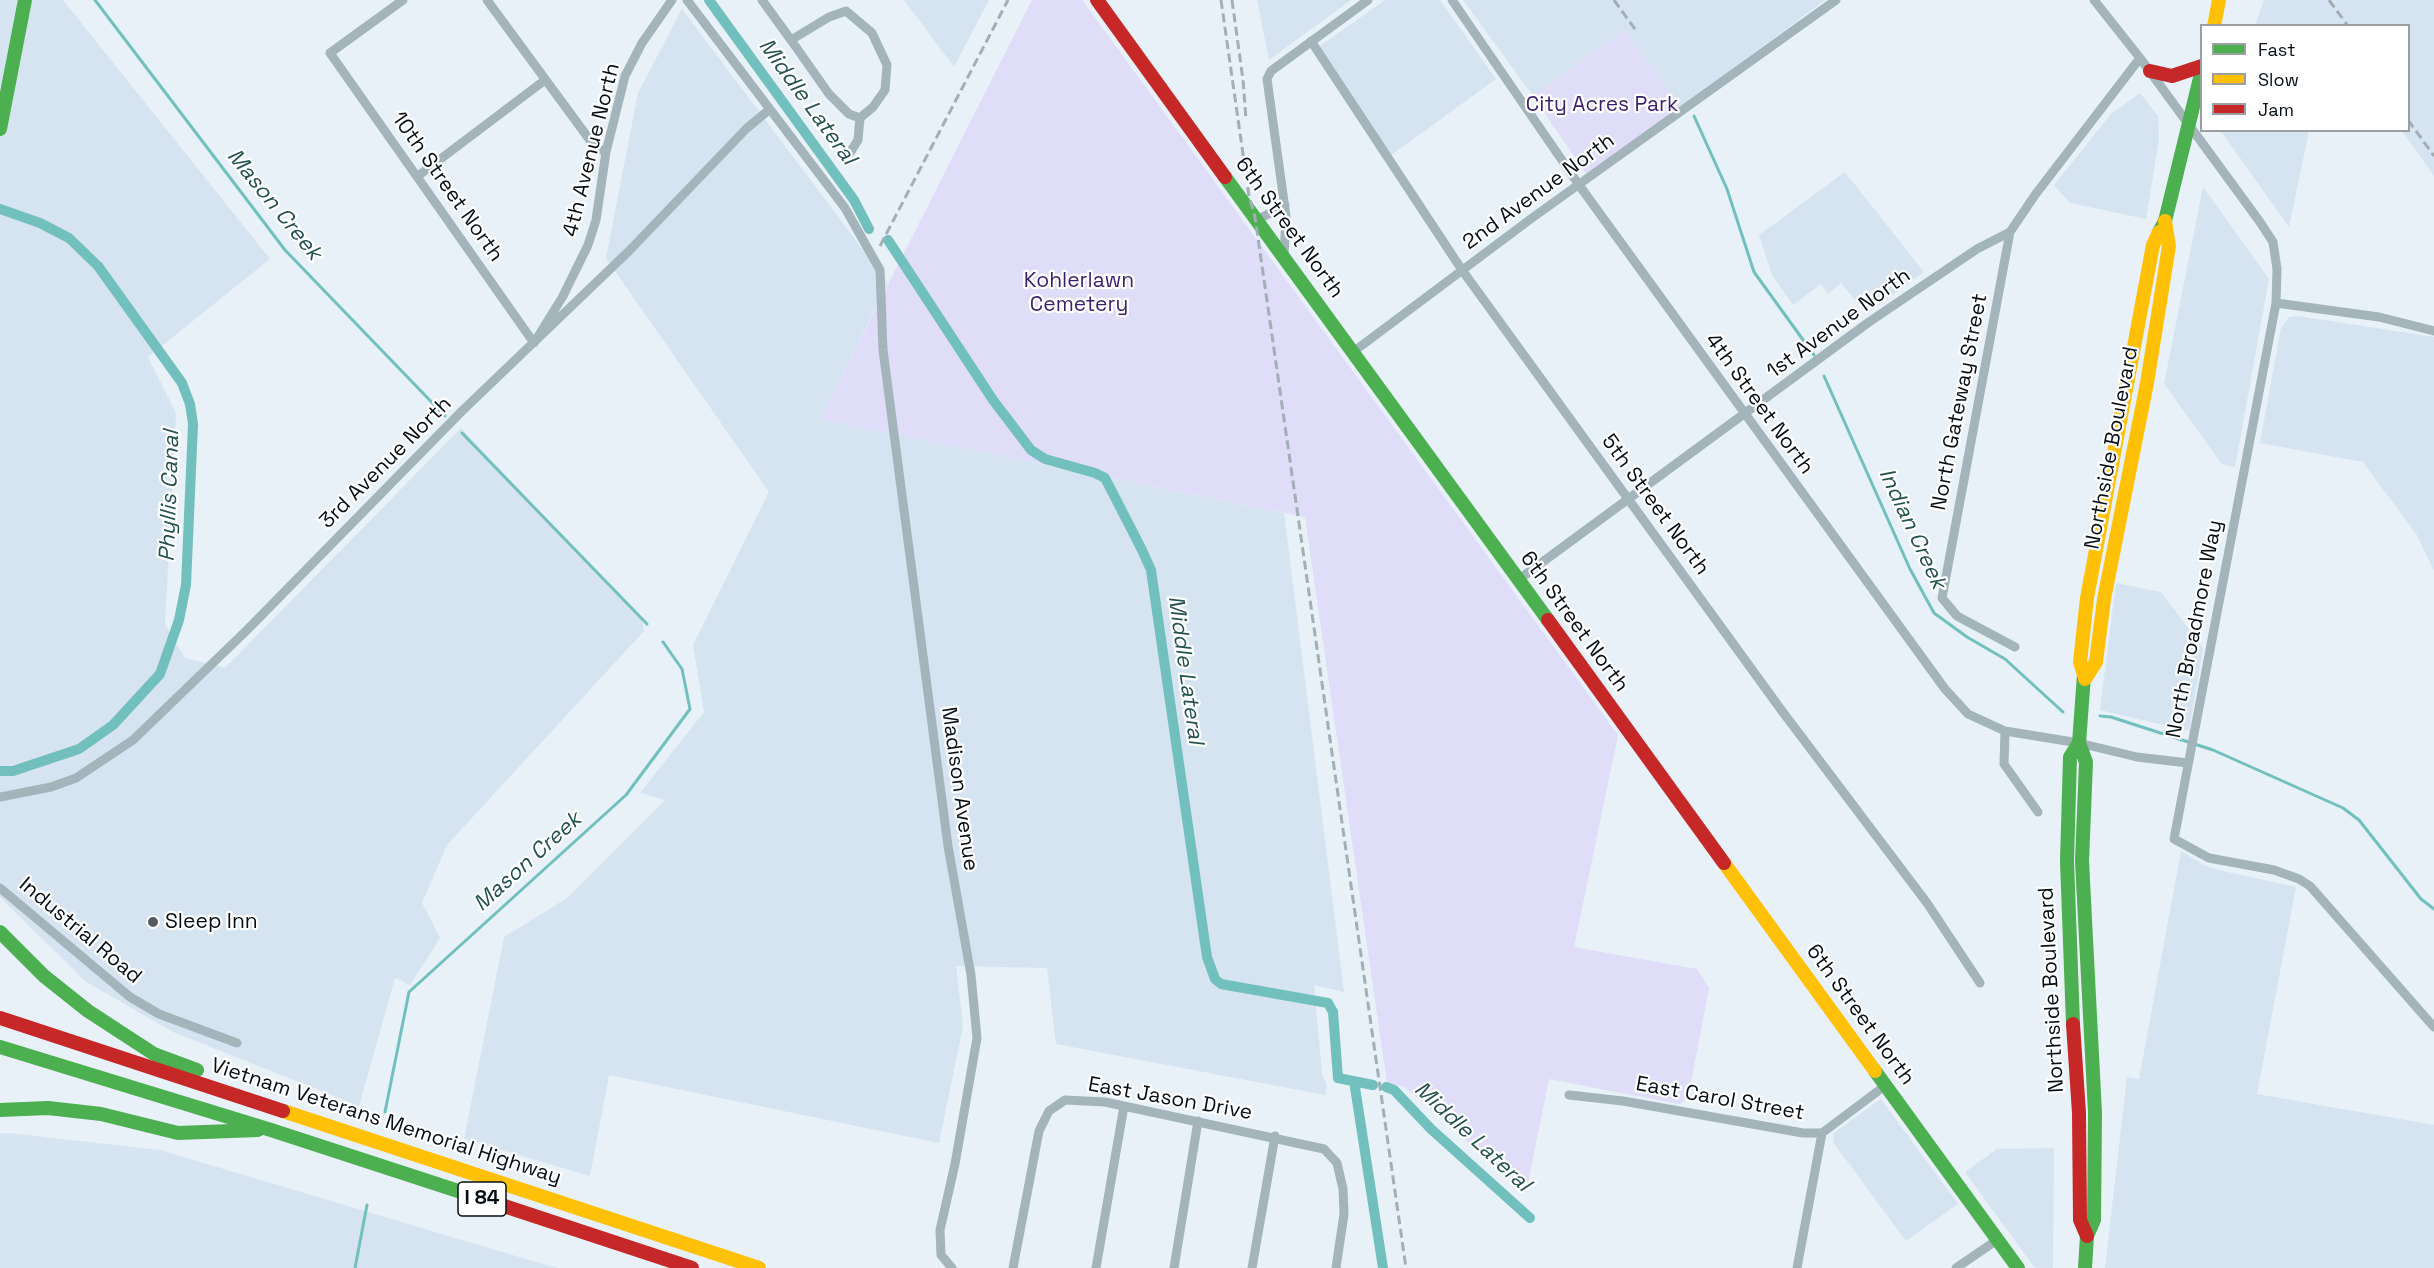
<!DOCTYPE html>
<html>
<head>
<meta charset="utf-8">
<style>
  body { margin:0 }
  #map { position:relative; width:2434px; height:1268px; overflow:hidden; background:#e8f0f8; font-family:"Space Grotesk",sans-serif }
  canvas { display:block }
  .legend { position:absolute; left:2200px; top:24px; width:210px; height:108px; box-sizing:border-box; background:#fff; border:2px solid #9b9fa1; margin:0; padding:8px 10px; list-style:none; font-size:18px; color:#060e15 }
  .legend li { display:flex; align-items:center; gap:12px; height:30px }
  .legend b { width:30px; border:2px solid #9b9fa1 }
</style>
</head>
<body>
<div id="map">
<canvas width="2434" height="1268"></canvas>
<ul class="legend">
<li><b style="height:8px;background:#4caf50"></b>Fast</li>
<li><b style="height:8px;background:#ffc107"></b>Slow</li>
<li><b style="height:8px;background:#c62828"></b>Jam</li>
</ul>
</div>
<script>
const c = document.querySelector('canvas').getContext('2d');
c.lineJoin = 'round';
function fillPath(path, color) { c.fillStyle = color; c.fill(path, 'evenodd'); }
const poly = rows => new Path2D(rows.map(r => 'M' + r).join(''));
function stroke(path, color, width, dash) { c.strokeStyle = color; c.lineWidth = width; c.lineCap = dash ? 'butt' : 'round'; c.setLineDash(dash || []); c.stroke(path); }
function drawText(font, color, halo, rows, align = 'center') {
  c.font = font + ' "Space Grotesk",sans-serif'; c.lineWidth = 4.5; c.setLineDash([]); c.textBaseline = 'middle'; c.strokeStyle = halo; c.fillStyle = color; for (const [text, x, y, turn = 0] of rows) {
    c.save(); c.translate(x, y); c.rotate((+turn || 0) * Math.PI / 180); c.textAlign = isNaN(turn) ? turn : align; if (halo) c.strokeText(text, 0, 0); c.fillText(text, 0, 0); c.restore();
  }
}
fillPath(poly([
  [0,0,63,0,270,259,148,357,176,413,165,624,185,658,225,668,461,428,642,620,644,631,447,845,422,903,440,938,410,985,395,978,359,1106,173,1032,85,981,0,897],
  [904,0,989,0,954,67],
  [1257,0,1351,0,1269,60],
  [1385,0,1440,0,1496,79,1390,156,1313,51],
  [1463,0,1825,0,1681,107,1624,30,1533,96],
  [2264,0,2434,0,2434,176,2402,131,2408,130,2408,26,2255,25],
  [682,9,888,283,820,419,1284,513,1344,992,1314,985,1322,1074,1327,1085,1325,1095,1056,1044,1047,968,956,966,963,1026,939,1143,609,1075,590,1176,464,1139,504,937,567,898,665,800,640,793,704,712,693,645,769,492,606,258,638,93],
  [2140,93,2158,116,2159,139,2146,219,2070,203,2054,185,2111,114],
  [2221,131,2309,131,2289,227],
  [1845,172,1924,272,1867,314,1841,283,1828,294,1821,284,1793,305,1772,275,1759,235],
  [2203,187,2269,279,2235,467,2222,464,2164,384],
  [2298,316,2434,337,2434,571,2417,535,2363,462,2260,443,2281,328,2289,317],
  [2116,583,2161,592,2203,648,2189,731,2100,710],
  [2181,851,2202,864,2218,870,2296,887,2257,1094,2434,1125,2434,1268,2105,1268,2127,1077,2139,1079],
  [1881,1099,1958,1204,1906,1241,1833,1142,1834,1133],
  [8,1133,160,1150,556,1268,0,1268,0,1134],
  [2054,1148,2053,1268,2035,1268,1965,1172,1997,1149]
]), '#d6e4f1');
fillPath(poly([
  [1032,0,1082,0,1618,735,1574,947,1697,969,1709,988,1688,1098,1679,1104,1549,1079,1526,1193,1405,1087,1387,1083,1305,517,820,419],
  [1624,30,1681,107,1587,175,1533,96]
]), '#dfddf8');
stroke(poly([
  [95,0,285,250,445,416],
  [1694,116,1727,189,1754,272,1814,355],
  [1824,376,1910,569,1934,613,1967,637,2005,659,2063,712],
  [462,433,647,624],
  [2100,716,2111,717,2213,750,2343,808,2359,820,2421,899,2434,909],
  [385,1112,409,992,626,795,690,709,682,669,663,642],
  [355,1268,367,1205]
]), '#72c0be', 3);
stroke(poly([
  [709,0,854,200,869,229],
  [0,209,40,223,69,238,98,266,182,383,190,404,193,424,186,585,179,620,160,674,113,725,79,749,13,771,0,771],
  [888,240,993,400,1031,450,1045,459,1095,473,1105,478,1142,550,1151,570,1207,957,1215,979,1221,984,1328,1003,1333,1012,1338,1078,1373,1085],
  [1354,1081,1383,1268],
  [1386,1087,1394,1090,1431,1129,1530,1218]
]), '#72c0be', 10);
stroke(poly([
  [403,0,330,53,534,343,563,296,588,245,596,220,606,152,625,76,642,43,672,0],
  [487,0,595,147,606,152],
  [687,0,845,208,880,270,883,350,948,846,971,975,977,1038,955,1164,940,1230,941,1255,952,1268],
  [762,0,791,40],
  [1452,0,1579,185,1945,689,1968,714,2005,731,2004,764,2038,812],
  [2094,0,2140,58,2260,222,2273,242,2277,269,2276,303,2174,839,2209,858,2274,870,2299,879,2310,886,2434,1027],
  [846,11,872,33,887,65,885,90,873,107,860,118,849,114,829,94,791,40,829,17,846,11],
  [1311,41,1462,270,1782,711,1927,903,1980,983],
  [848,156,858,140,860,118],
  [418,176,545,80],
  [1257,220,1285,205],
  [2010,232,1942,598,1957,616,2015,647],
  [1284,257,1286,216,1267,79,1271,71,1368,0],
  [2276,303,2379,317,2434,331],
  [1353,352,1532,218,1836,0],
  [1518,580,1869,322,1977,249,2010,232,2035,195,2140,58],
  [2005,731,2079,743,2137,757,2188,763],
  [0,797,51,787,76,778,133,740,248,629,462,411,629,251,747,128,770,109],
  [0,888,130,997,159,1014,237,1043],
  [1569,1095,1623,1101,1803,1133,1822,1133,1886,1085],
  [1013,1268,1039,1131,1049,1111,1065,1100,1105,1102,1324,1149,1337,1163,1343,1189,1344,1214,1336,1268],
  [1096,1268,1124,1106],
  [1174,1268,1198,1121],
  [1252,1268,1275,1136],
  [1797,1268,1822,1133],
  [1956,1268,1997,1240]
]), '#a3b4bb', 9);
stroke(poly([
  [0,129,25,0],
  [1225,177,1548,620],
  [2159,232,2165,221,2202,70],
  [2084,675,2079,743,2086,762,2082,861,2095,1113,2094,1220,2087,1236,2085,1268],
  [0,932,44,976,88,1011,154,1054,197,1070],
  [2073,1024,2067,861,2070,757,2079,743],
  [0,1047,271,1130,495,1203],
  [1875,1071,2018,1268],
  [0,1110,48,1108,101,1114,178,1133,258,1130]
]), '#4caf50', 14);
stroke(poly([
  [2214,26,2219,0],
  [2084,675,2080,662,2087,598,2153,245,2159,232],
  [2085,679,2096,662,2104,599,2147,383,2169,246,2165,221],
  [1724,863,1875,1071],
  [283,1111,759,1268]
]), '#ffc107', 14);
stroke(poly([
  [1097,0,1225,177],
  [2150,71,2172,76,2202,66],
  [1548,620,1724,863],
  [0,1018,283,1111],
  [2073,1024,2079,1113,2080,1220,2087,1236],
  [495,1203,692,1268]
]), '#c62828', 14);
stroke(poly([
  [1221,0,1249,196,1255,217,1406,1268],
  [1232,0,1243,80,1246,119],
  [1614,0,1637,32],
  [2329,0,2348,26],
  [2408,120,2434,156],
  [880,246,1008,0]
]), '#a2afb4', 3, [9, 4.5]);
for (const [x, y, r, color] of [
  [153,922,6,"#555d64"]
]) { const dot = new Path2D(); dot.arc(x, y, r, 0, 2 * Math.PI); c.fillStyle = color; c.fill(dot); stroke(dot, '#fff', 2); }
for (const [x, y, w] of [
  [482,1199,48]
]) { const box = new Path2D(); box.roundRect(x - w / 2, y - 17, w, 34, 4.5); c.fillStyle = '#fff'; c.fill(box); stroke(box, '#060e15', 1.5); }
drawText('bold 20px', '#060e15', null, [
  ["I 84",482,1199]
]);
drawText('21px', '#3b1e6c', '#fff', [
  ["City Acres Park",1602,105],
  ["Kohlerlawn",1079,281],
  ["Cemetery",1079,305]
]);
drawText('21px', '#060e15', '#fff', [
  ["4th Avenue North",592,150,-76],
  ["10th Street North",447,187,55],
  ["2nd Avenue North",1539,192,-36],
  ["6th Street North",1289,228,54],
  ["1st Avenue North",1839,324,-36],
  ["North Gateway Street",1960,402,-79],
  ["4th Street North",1759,404,54],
  ["Northside Boulevard",2112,448,-79],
  ["3rd Avenue North",386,463,-45],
  ["5th Street North",1655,505,54],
  ["6th Street North",1574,622,54],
  ["North Broadmore Way",2195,629,-79],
  ["Madison Avenue",959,789,82],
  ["Industrial Road",80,931,40],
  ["Northside Boulevard",2052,990,-93],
  ["6th Street North",1860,1015,54],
  ["East Jason Drive",1170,1099,10],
  ["East Carol Street",1720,1099,10],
  ["Vietnam Veterans Memorial Highway",386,1122,18]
]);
drawText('21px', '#060e15', '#fff', [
  ["Sleep Inn",165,922]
], 'left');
drawText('italic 22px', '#23514e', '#fff', [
  ["Middle Lateral",807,102,54],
  ["Mason Creek",274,205,51],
  ["Phyllis Canal",170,496,-88],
  ["Indian Creek",1912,529,65],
  ["Middle Lateral",1185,670,82],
  ["Mason Creek",528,862,-42],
  ["Middle Lateral",1472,1137,43]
]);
</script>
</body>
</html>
